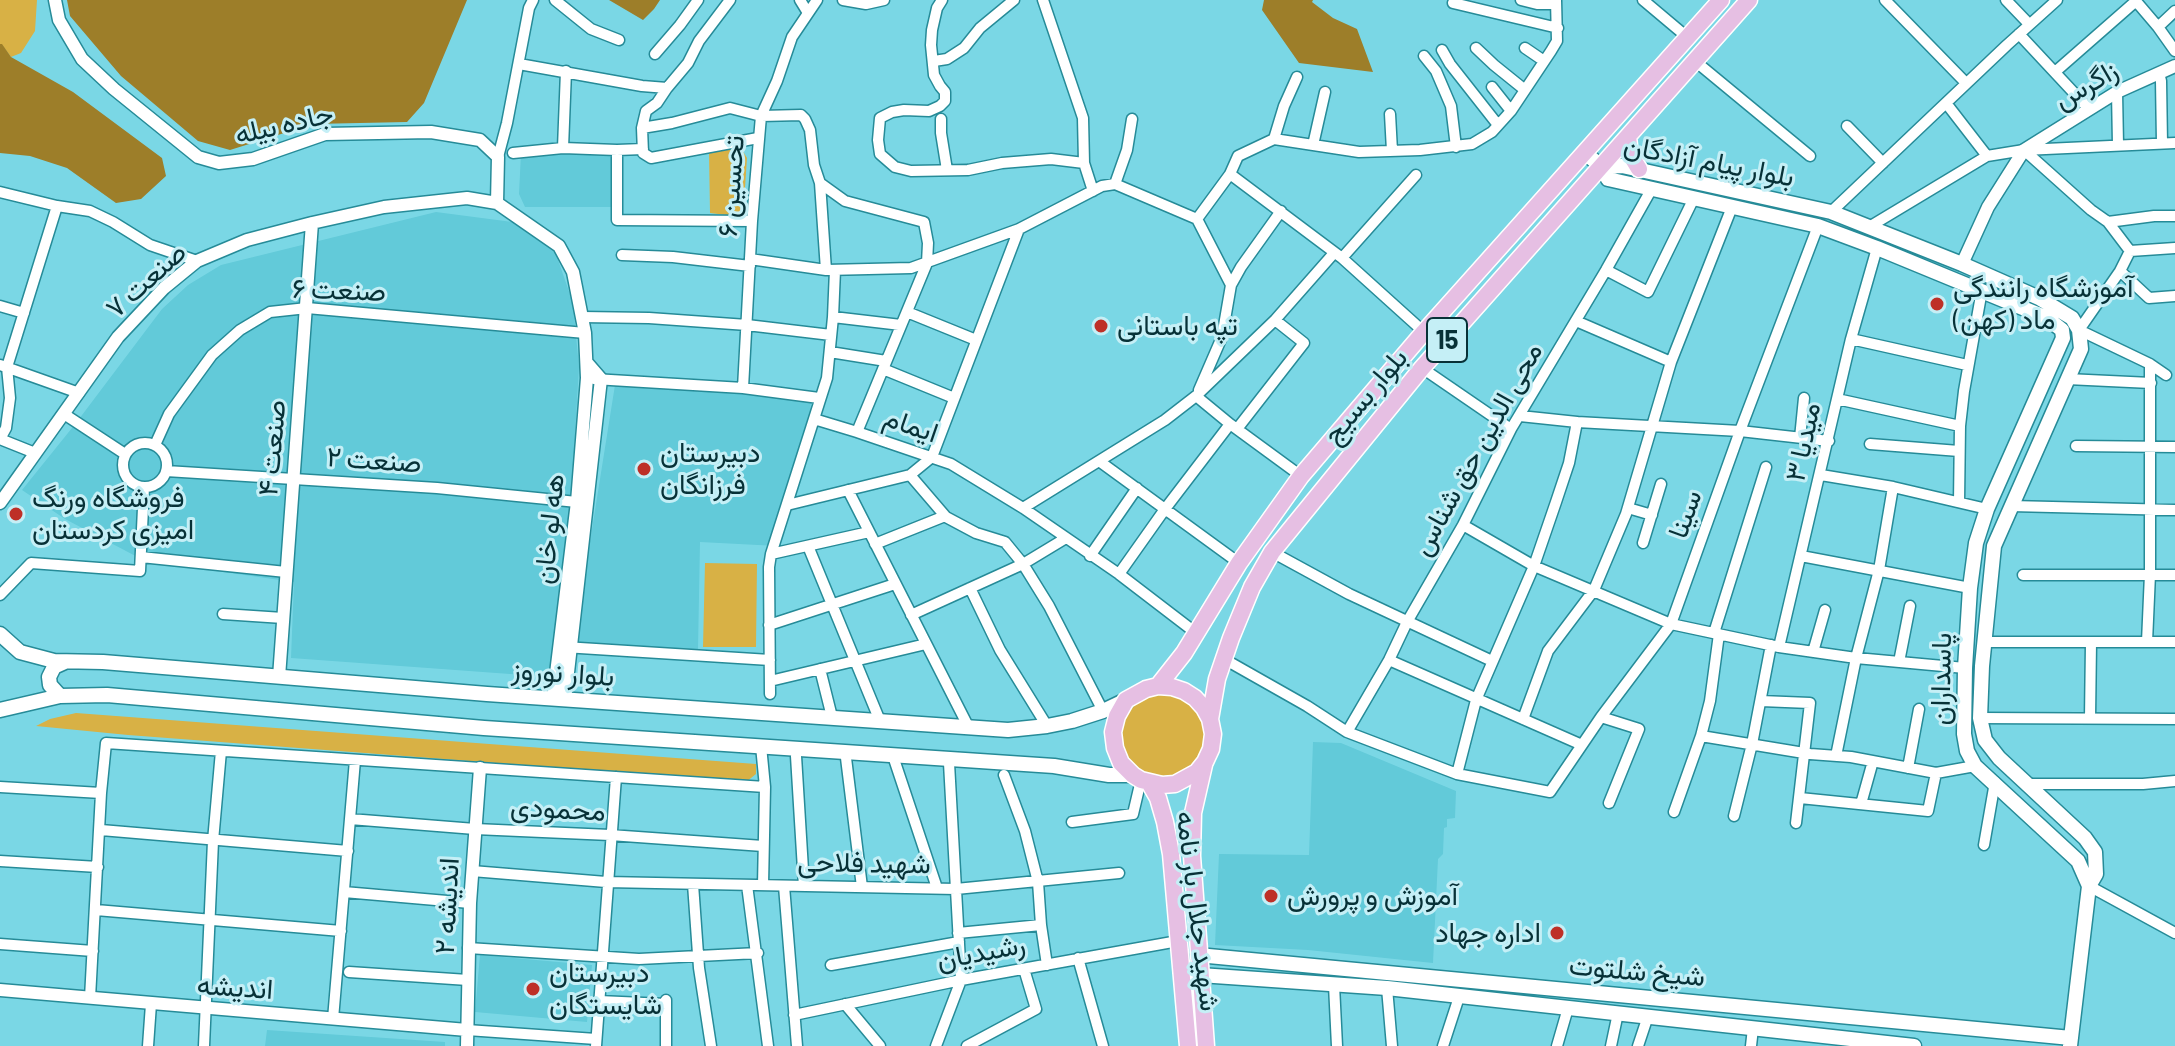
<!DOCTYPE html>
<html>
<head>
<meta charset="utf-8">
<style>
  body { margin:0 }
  canvas { display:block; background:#7ad7e5 }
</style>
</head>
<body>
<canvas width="2175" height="1046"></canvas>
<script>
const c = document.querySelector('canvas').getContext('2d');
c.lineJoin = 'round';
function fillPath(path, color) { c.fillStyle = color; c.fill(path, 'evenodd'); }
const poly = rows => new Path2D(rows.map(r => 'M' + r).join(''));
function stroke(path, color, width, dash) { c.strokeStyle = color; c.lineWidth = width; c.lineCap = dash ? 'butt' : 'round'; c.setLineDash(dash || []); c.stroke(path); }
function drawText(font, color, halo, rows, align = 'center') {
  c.font = font + ' Barlow,Vazirmatn,sans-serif'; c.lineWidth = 6; c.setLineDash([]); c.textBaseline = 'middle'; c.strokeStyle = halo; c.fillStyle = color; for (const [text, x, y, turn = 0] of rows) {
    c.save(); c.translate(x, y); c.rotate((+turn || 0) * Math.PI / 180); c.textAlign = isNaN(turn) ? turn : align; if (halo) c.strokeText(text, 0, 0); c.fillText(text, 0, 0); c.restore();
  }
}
fillPath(poly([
  [521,153,613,154,613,207,525,207,519,194],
  [436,212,520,223,556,254,573,303,579,367,566,589,551,677,291,658,294,582,145,561,65,519,22,490,76,423,162,309,188,285,221,265],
  [615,385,688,387,811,400,809,434,777,546,700,542,698,650,574,642],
  [1313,742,1341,743,1456,791,1455,818,1447,819,1447,827,1444,828,1443,854,1438,859,1433,963,1308,950,1215,945,1219,854,1309,855],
  [480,955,592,965,587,1022,475,1012],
  [267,1030,445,1042,445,1046,265,1046]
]), '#62cad9');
fillPath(poly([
  [0,0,37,0,35,31,21,53,11,57,2,45,0,44],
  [741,148,747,158,743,217,710,213,709,150],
  [705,563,757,564,756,647,703,647],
  '1122 735a41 41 0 1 1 82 0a41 41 0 1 1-82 0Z',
  [76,713,756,764,756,774,746,782,128,735,36,726,50,719]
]), '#d8b145');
fillPath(poly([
  [67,0,467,0,424,103,407,122,313,124,230,150,198,141,121,76,70,16],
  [609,0,660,0,654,9,643,20],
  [1264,0,1313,0,1312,2,1333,18,1357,29,1373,72,1299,63,1262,10],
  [0,44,2,44,11,57,73,92,162,158,166,176,141,199,116,203,67,168,30,156,0,153]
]), '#9d7e29');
const minor = poly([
  [555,0,591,29,619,40],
  [730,0,699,41,688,63,667,88,657,103,646,111,642,128,643,153,651,158,758,138],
  [800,0,808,13],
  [843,0,866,4,884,0],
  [942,0,937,8,932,30,931,45,934,75,940,86,945,92,945,101,940,106,929,111,904,110,892,112,880,118,878,140,880,154,895,167,911,171,968,170,1002,163,1051,159,1084,163],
  [1043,0,1083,118,1084,163,1093,191],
  [1521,0,1537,4,1556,4],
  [1643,0,1687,37],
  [1885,0,1966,83],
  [2006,0,2029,24],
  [2135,0,2158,27,2175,51],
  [1453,3,1558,28],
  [2158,27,2175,11],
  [2019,34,2089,109],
  [1476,48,1494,65,1525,90],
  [1525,48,1544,61],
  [1442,50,1450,64,1498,125],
  [655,54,680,25,698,0],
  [1424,56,1436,71,1451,106,1456,147],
  [934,61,947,59,964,48,980,28,1014,0],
  [1695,61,1810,156],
  [519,64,642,86,667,88],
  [2055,72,2136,1],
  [2159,73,2161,81,2162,143],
  [1492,87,1511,111],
  [2117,92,2118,145],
  [1946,103,1987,156],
  [1390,114,1392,151],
  [941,119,941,133,947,170],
  [1847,126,1883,163],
  [642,128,672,123,730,108,761,116,801,115,805,119,810,130,814,165,820,183,826,270],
  [1274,139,1284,106,1297,77],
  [1313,145,1325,92],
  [563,148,566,71],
  [617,150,617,220,752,221],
  [2024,150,2091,210,2108,222,2130,251,2120,271,2079,330,2150,364,2166,375],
  [513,153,563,148,617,150,643,149],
  [498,157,507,123,529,8,533,0],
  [1230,174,1342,258,1424,332],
  [820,183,845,201,924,222,928,243,927,263,857,432],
  [1115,184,1127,150,1132,119],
  [0,192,57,206,90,211,113,222,150,245,197,261],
  [1831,212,2007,45,2057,0],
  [1197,219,1230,174,1238,156,1274,139,1359,152,1420,150,1472,144,1492,132,1511,111,1551,51,1557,41,1556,0],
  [2108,222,2154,216,2175,216],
  [1869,227,1987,156,2024,150,2175,143],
  [2130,251,2175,248],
  [622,255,673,257,750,266],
  [1342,258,1416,175],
  [750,259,826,270,911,268,1019,229,1102,186,1115,184,1197,219,1231,285],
  [1606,270,1648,292,1693,200],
  [2120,271,2149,298,2175,296],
  [0,306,24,313],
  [907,312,976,340],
  [582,317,649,318,747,325,831,335],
  [833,317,901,325],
  [1576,321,1671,362],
  [1851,339,1967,365],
  [830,352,886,361],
  [0,365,79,393],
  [1422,368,1511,429],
  [883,369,954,398],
  [594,379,743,388,819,398],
  [2067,379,2151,383],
  [743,388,752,221,761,116,777,81,792,37,817,0],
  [1199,390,1222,337,1231,285,1241,267,1281,211],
  [1196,396,1230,424,1301,476],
  [1837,399,1960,426],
  [64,414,125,454],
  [1520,416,1577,422,1740,431,1829,441],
  [814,419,857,432,951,464,1023,508,1119,574,1196,633],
  [1237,429,1304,343,1275,320],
  [1800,438,1804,398],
  [0,439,6,428,10,398,7,367,57,206],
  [0,439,35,453],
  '123 465a22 22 0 1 1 44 0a22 22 0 1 1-44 0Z',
  [1870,444,1959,451],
  [155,445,169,414,212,355,240,330,270,312,307,308,585,333],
  [2076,446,2175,447],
  [1099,461,1239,563],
  [166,471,437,488,577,502],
  [910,475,946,517,976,533,1005,542,1023,564,1049,606,1103,711],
  [1821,475,1893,487,1987,509],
  [848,490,968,726],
  [1959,502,1960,426,1964,391,1982,290],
  [787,505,910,475,932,457,1019,229],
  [2011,506,2175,510],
  [1023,508,1165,420,1196,396,1275,320,1334,253],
  [1628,508,1652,515],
  [1463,525,1534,566,1671,624,1779,647,1856,658,1965,668],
  [1643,543,1661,484],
  [875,544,945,516],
  [808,546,880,721],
  [1272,552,1349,594,1492,661],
  [771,554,869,532],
  [1090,556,1137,488],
  [1801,556,1970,588],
  [141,557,286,572],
  [1119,574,1165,509,1230,424],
  [2023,575,2175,575],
  [970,588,1000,650,1047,726],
  [0,595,31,563,140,571,144,487],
  [223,614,283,618],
  [911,615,1023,564,1066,538],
  [769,625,895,584],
  [1714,633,1766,467],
  [1984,642,2175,642],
  [2147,642,2150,574,2150,364],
  [564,647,770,660],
  [1779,647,1851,339,1877,248],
  [1813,652,1825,610],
  [1224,659,1307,706,1347,732,1457,774,1550,792,1601,717,1671,624,1740,431,1818,226],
  [1389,660,1582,745],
  [1899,662,1910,606],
  [820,669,832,717],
  [770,681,926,644],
  [770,694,769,567,771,554,827,378,833,317,835,270],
  [1761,701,1810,703,1796,823],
  [1601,717,1639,729,1609,803],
  [1980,718,2175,719],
  [2090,718,2091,643],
  [1523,719,1548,651,1594,590,1626,514,1671,362,1732,207],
  [1347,732,1389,660,1407,622,1463,525,1511,429,1606,270,1651,190],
  [1701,736,1810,754,1851,757,1936,773,1975,766],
  [761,746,765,787,763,885],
  [796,756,804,886],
  [1836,756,1856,658,1879,570,1893,487],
  [846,758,862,887],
  [894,759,937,888],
  [1908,768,1919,709],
  [1457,774,1476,700,1534,566,1556,502,1569,463,1577,422],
  [1004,775,1025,831,1038,882,1041,925,1047,965],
  [2027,784,2143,784,2175,781],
  [0,787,101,793],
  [1800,798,1928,811,1936,773],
  [1861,804,1873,761],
  [1674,812,1701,736,1710,701,1719,634],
  [1734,816,1752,744,1771,645],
  [350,819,475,829,610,835,763,846],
  [1072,822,1133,814,1141,780],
  [101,830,348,851],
  [1984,845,1995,782],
  [0,861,98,867],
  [472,871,606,882,956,889,1119,873],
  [693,884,699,968,711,1046],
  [747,885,768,1046],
  [784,886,797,1046],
  [2089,886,2175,933],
  [344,892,470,903],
  [96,910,341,931],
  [958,933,1041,925],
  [0,944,93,951],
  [468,948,639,959,758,953],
  [1078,958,1103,1046],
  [831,965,959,942],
  [349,972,468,980],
  [1334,985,1337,1046],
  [1387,988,1392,1046],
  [90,998,101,793,106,743,765,787],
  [599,1001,666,1004],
  [845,1004,880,1046],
  [794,1015,961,980,1178,941],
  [333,1019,355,760],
  [467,1030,596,1039],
  [148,1046,151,1004],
  [204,1046,213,841,221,751],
  [596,1046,616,777],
  [666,1046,666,1000],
  [936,1046,961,980,949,763],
  [967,1046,1036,1009,1024,969],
  [1443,1046,1459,997],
  [1557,1046,1568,1008],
  [1611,1046,1618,1013],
  [1638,1046,1648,1016],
  [1751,1046,1753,1028]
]);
const tertiary = poly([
  [55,0,59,20,82,59,114,89,198,157,219,163,253,159,325,134,431,132,480,140,498,157,497,203],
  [1962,264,1988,207,2024,150,2117,92,2175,66],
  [0,503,118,337,164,288,197,261,247,240,312,223,384,207,467,198,497,203,559,246,573,272,585,333,587,378,577,502,553,698],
  [279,677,312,223],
  [565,699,601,379,588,364],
  [0,990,467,1030],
  [467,1046,470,903,480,768]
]);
const secondary = poly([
  [1585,153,1602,167,1608,179,1818,226,1877,248,2047,318,2062,330,2063,338,1987,509,1976,543,1970,588,1965,668,1964,734,1967,751,1975,766,2078,861,2089,886,2070,1046],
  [1602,167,1622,166,1831,212,1962,264,2039,298,2072,318,2079,330,2081,349,1994,546,1982,666,1980,718,1985,740,1999,758,2085,838,2095,852,2096,874,2089,886],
  [0,634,20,652,54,661,103,662,487,694,1008,730,1047,726,1072,721,1103,711,1126,700],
  [60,696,50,685,49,677,54,667,65,662],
  [0,710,60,696,107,695,484,728,950,759,1054,766,1109,775,1133,775],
  [1198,955,2071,1038],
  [1200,975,1387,988,1914,1046]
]);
const primary = poly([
  [1628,137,1630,154,1639,169],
  [1158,686,1184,653,1239,563,1301,476,1424,332,1721,0],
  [1158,686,1172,687,1184,691,1195,698,1204,708,1210,719,1213,734,1211,749,1205,762,1197,772,1175,784,1162,785,1141,780,1133,775,1121,763,1115,748,1113,732,1117,716,1126,700,1146,689,1158,686],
  [1210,719,1217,679,1231,638,1252,587,1272,552,1422,368,1749,0],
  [1204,765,1193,813,1192,856,1206,1046],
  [1150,784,1158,798,1165,822,1171,854,1188,1046]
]);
stroke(minor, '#268b98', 13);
stroke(tertiary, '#268b98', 15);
stroke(secondary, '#268b98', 17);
stroke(primary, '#fff', 19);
stroke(minor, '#fff', 10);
stroke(tertiary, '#fff', 12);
stroke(secondary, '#fff', 14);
stroke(primary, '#e6bfe3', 16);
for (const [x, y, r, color] of [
  [1937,304,8,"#be3027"],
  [1101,326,8,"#be3027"],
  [644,469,8,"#be3027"],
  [16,514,8,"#be3027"],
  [1271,896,8,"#be3027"],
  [1557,933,8,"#be3027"],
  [533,989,8,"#be3027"]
]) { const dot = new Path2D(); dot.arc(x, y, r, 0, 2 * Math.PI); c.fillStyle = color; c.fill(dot); stroke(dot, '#c5eff6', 3); }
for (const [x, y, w] of [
  [1447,340,40]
]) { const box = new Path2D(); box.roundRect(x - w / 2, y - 22, w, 44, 6); c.fillStyle = '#c5eff6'; c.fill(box); stroke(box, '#073137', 2); }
drawText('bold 26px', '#073137', null, [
  ["15",1447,340]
]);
drawText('28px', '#073137', '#c5eff6', [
  ["زاگرس",2086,85,-30],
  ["جاده بیله",284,124,-13],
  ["بلوار پیام آزادگان",1709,161,11],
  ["تحسین ۶",731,186,-86],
  ["صنعت ۷",146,280,-42],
  ["صنعت ۶",339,290,2],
  ["بلوار بسیج",1365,396,-50],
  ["ایمام",911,425,19],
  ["میدیا ۳",1803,442,-78],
  ["صنعت ۴",272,448,-85],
  ["محی الدین حق شناس",1477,449,-61],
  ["صنعت ۲",374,460,4],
  ["سینا",1685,514,-70],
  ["هه لو خان",549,529,-84],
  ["بلوار نوروز",563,673,4],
  ["پاسداران",1941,679,-89],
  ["محمودی",558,809,3],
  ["شهید فلاحی",864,863,1],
  ["اندیشه ۲",447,906,-87],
  ["شهید جلال بار نامه",1198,911,83],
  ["رشیدیان",981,952,-11],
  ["شیخ شلتوت",1637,971,5],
  ["اندیشه",235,987,4]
]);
drawText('28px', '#073137', '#c5eff6', [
  ["آموزشگاه رانندگی",1953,288],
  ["ماد (کهن)",1953,320],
  ["تپه باستانی",1117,326],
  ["دبیرستان",660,453],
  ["فرزانگان",660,485],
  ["فروشگاه ورنگ",32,498],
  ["امیزی کردستان",32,530],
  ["آموزش و پرورش",1287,896],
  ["اداره جهاد",1541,933,"right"],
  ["دبیرستان",549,973],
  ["شایستگان",549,1005]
], 'left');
</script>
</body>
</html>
